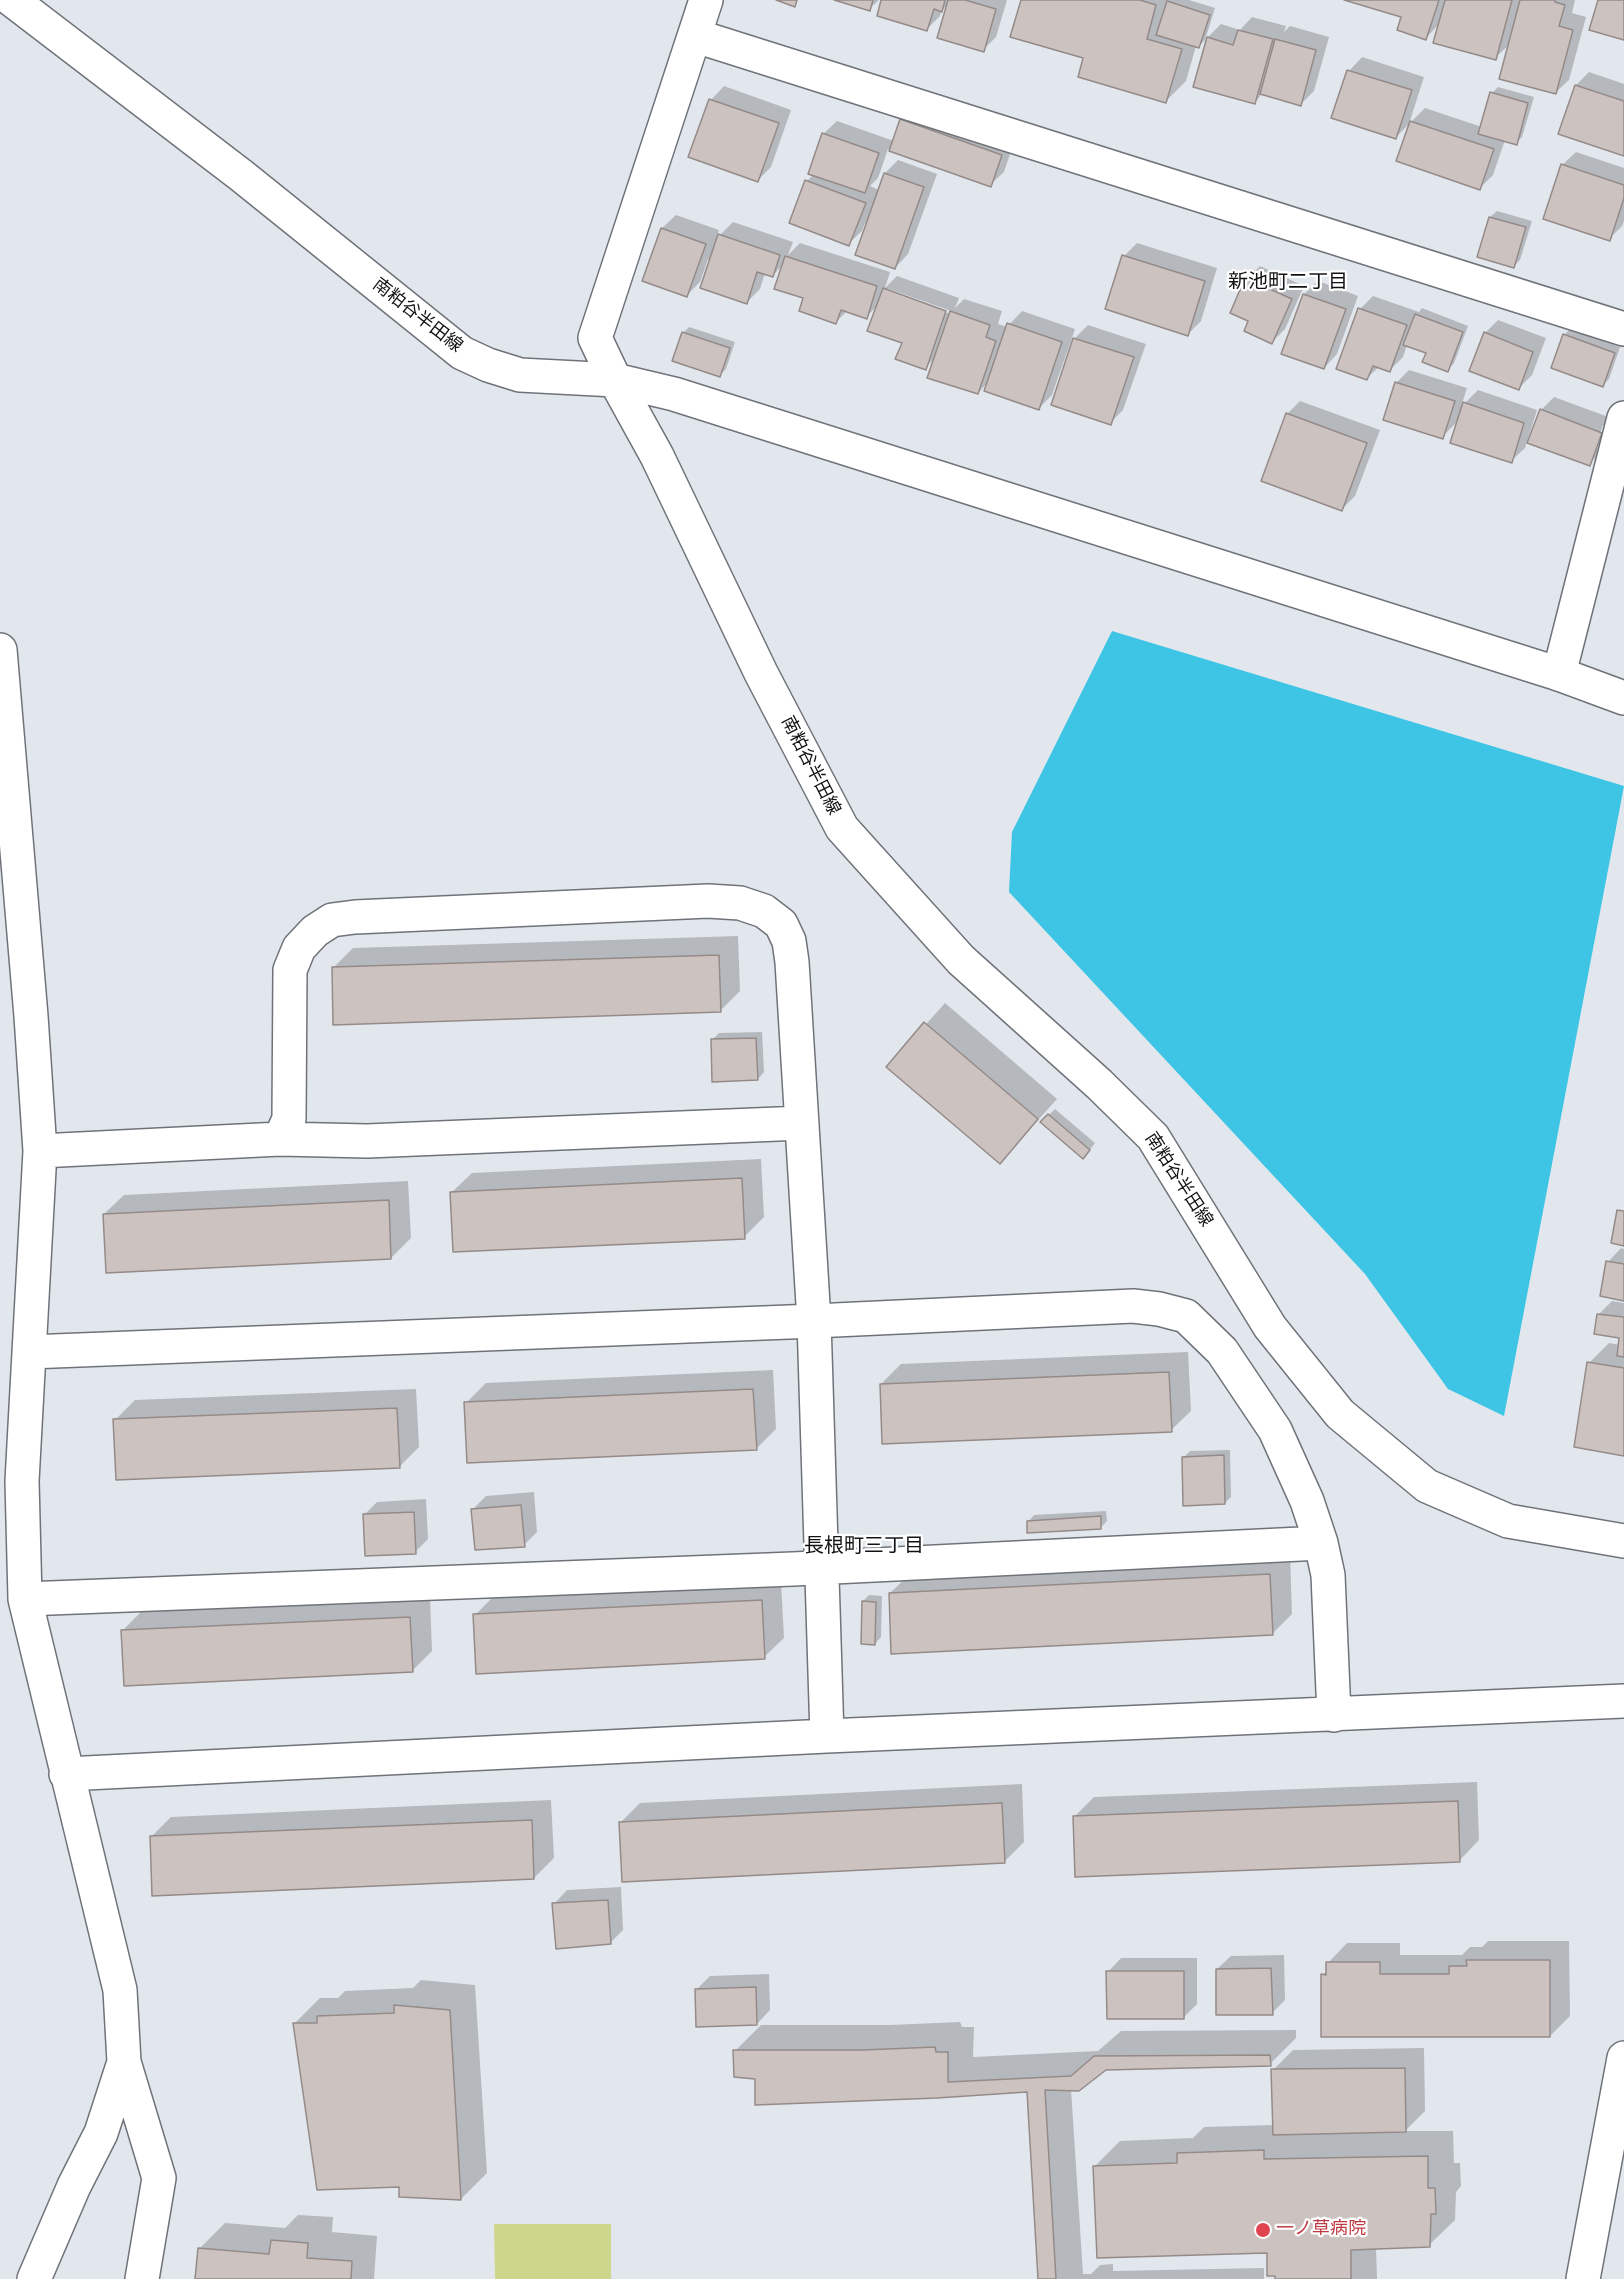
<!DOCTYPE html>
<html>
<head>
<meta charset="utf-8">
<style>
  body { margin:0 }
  canvas { display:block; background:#e2e7ee }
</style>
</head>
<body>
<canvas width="1624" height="2279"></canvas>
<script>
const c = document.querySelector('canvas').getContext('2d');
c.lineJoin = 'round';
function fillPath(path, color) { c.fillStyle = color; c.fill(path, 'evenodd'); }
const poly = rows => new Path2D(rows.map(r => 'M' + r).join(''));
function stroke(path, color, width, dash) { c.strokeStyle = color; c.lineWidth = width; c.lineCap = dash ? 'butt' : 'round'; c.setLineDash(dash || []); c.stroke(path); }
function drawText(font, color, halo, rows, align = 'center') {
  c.font = font + ' "Nunito Sans","Noto Sans JP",sans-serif'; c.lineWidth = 4.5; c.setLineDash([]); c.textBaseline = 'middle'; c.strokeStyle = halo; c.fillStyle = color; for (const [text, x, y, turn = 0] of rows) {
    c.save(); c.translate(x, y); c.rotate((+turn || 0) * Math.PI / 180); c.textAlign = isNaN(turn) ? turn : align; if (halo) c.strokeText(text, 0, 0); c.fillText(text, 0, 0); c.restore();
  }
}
fillPath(poly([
  [494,2224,611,2224,611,2279,495,2279]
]), '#cdd68a');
fillPath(poly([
  [1112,631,1624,786,1504,1416,1448,1389,1365,1274,1009,892,1012,832]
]), '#3ec5e5');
fillPath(poly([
  [839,0,879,0,869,9],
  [883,0,1007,0,996,37,983,50,949,3,942,10,940,16,927,29],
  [1023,0,1189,0,1215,8,1205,40,1198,47,1196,46,1186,81,1166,101,1085,57],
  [1349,0,1575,0,1572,13,1586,17,1569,80,1555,93,1511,43,1495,58,1439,24,1426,38,1403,16],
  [1252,17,1286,26,1284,32,1290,26,1329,37,1314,91,1301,104,1263,93,1255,102,1208,37,1221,24,1240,30],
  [1362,57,1424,77,1409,124,1425,108,1482,127,1492,93,1498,87,1534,97,1522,137,1516,143,1505,140,1493,175,1480,188,1411,122,1396,137,1349,71],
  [1589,72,1624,84,1624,154,1576,85],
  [724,86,791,110,771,167,758,180,711,100],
  [915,106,1014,142,1004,172,990,185,888,149,878,178,870,186,879,190,885,173,898,160,937,174,908,254,895,268,867,224,865,223,862,231,848,244,807,181,814,174,823,134,837,121,894,141,902,120],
  [1576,152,1624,168,1624,221,1622,226,1609,239,1562,165],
  [1497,211,1532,221,1520,260,1514,266,1479,256,1490,217],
  [676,215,719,230,716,239,733,222,793,242,788,255,800,243,890,272,885,288,897,276,959,298,955,308,964,299,1002,311,998,324,1007,327,1022,311,1075,329,1052,395,1039,408,989,381,978,393,936,357,925,368,878,305,866,317,847,311,836,322,805,297,784,264,772,276,765,273,760,289,747,302,708,259,700,282,687,295,644,280,662,228],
  [889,289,954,312,953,315,889,292],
  [1137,243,1217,268,1201,321,1188,334,1124,256],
  [1260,266,1304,286,1285,329,1272,342,1250,320,1247,279],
  [1318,281,1358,296,1337,354,1324,368,1283,353,1304,294],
  [1373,296,1419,312,1422,308,1468,326,1454,363,1448,370,1428,352,1407,345,1403,357,1390,370,1379,367,1367,378,1360,309],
  [1498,320,1546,338,1532,375,1519,388,1485,333],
  [1088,325,1146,344,1123,410,1110,423,1053,404,1075,338],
  [689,327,735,342,726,369,720,375,683,333],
  [1570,329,1620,347,1609,379,1603,385,1564,335],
  [1409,370,1467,388,1461,407,1478,390,1537,410,1525,448,1511,461,1459,420,1442,437,1396,383],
  [1554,397,1614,419,1602,451,1589,464,1541,410],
  [1603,425,1606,426,1597,450,1594,450],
  [1300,401,1380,430,1355,496,1342,509,1287,414],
  [738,936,740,991,720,1011,333,968,353,948],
  [945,1003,1057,1099,1000,1162,888,1067],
  [762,1032,764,1072,758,1079,712,1040,719,1033],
  [1055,1109,1095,1143,1089,1151,1042,1122],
  [761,1159,764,1217,744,1237,452,1192,472,1173],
  [408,1181,411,1238,391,1258,104,1214,124,1195],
  [1621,1248,1624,1249,1624,1299,1608,1262],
  [1612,1301,1624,1303,1624,1454,1589,1363,1609,1343,1620,1345,1621,1336,1599,1314],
  [1188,1352,1191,1411,1171,1430,881,1384,901,1364],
  [773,1370,776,1429,756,1449,466,1403,486,1383],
  [416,1389,419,1447,399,1467,115,1420,135,1400],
  [1230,1450,1231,1497,1225,1503,1184,1457,1190,1451],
  [534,1492,537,1532,524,1545,473,1509,486,1496],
  [426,1499,428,1539,415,1552,364,1515,377,1502],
  [1106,1511,1107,1521,1101,1527,1028,1522,1034,1515],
  [1290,1555,1292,1614,1272,1634,890,1593,910,1574],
  [781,1581,784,1638,764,1657,475,1615,495,1595],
  [869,1595,882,1596,881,1637,875,1644,863,1601],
  [430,1597,432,1651,412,1671,122,1631,142,1611],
  [1477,1782,1479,1840,1460,1860,1074,1817,1094,1797],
  [1022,1784,1024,1842,1004,1862,620,1823,640,1803],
  [551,1800,554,1858,534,1878,151,1837,171,1817],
  [621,1887,623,1930,610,1943,554,1904,567,1890],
  [1488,1941,1569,1941,1570,2016,1550,2036,1322,1975,1328,1970,1328,1963,1347,1943,1400,1943,1400,1955,1462,1955,1470,1947,1482,1947],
  [1284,1955,1285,2000,1272,2013,1217,1969,1231,1956],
  [1121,1958,1197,1958,1197,2004,1184,2017,1108,1972],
  [769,1974,770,2010,757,2024,697,1989,710,1976],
  [421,1980,475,1985,487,2173,461,2199,294,2024,320,1998,338,1998,345,1991,413,1988],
  [960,2022,962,2027,974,2027,973,2057,1098,2051,1121,2031,1296,2030,1296,2038,1270,2064,1105,2068,1071,2089,1083,2274,1091,2274,1100,2265,1113,2264,1113,2271,1264,2268,1264,2279,1039,2279,1029,2091,756,2077,735,2051,761,2025,890,2025],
  [1424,2048,1425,2111,1405,2131,1453,2131,1454,2163,1460,2163,1461,2186,1456,2192,1455,2220,1429,2245,1376,2247,1377,2279,1277,2279,1269,2251,1094,2167,1120,2141,1193,2138,1204,2127,1274,2125,1273,2070,1293,2050],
  [298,2215,333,2217,332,2232,377,2236,374,2279,197,2279,199,2249,225,2223,285,2228]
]), '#0003');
const building = poly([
  [776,0,797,0,795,7,776,0],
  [834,0,873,0,870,11,834,0],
  [881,0,945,0,942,12,934,9,927,31,877,16,881,0],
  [948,0,965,0,996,9,984,52,937,38,948,0],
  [1021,0,1140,0,1156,5,1147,39,1182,49,1166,103,1078,77,1083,58,1010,37,1021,0],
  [1344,0,1439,0,1426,40,1397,30,1401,17,1344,0],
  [1445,0,1512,0,1496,60,1433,43,1445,0],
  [1520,0,1555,0,1555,2,1565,5,1559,26,1573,30,1556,94,1499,79,1520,0],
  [1598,0,1624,0,1624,40,1589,30,1598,0],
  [1167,1,1210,15,1199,48,1156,35,1167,1],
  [1238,30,1273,39,1255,104,1193,87,1207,37,1233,45,1238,30],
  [1275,39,1316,50,1301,106,1260,94,1275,39],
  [1347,70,1412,90,1396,139,1331,118,1347,70],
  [1575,85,1624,101,1624,156,1558,134,1575,85],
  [1490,92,1528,103,1517,145,1478,134,1490,92],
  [709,99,779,123,758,182,688,157,709,99],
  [900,119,1002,155,991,187,889,151,900,119],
  [1410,121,1494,149,1480,190,1396,161,1410,121],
  [822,133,879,153,865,193,808,174,822,133],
  [1561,164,1624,185,1624,198,1610,241,1543,219,1561,164],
  [884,173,924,187,895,269,855,255,884,173],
  [805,180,866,203,849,246,789,223,805,180],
  [1489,217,1526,227,1514,268,1477,257,1489,217],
  [661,228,706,244,687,297,642,281,661,228],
  [718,234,780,255,773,277,757,272,747,304,700,288,718,234],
  [1122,255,1205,281,1188,336,1105,309,1122,255],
  [785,256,877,286,867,319,841,310,836,324,799,311,803,298,774,289,785,256],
  [1245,278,1292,299,1272,344,1244,331,1248,321,1230,313,1245,278],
  [883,288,946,311,926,370,895,359,902,343,867,331,883,288],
  [1303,294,1346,309,1324,369,1281,354,1303,294],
  [1358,308,1407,325,1390,372,1373,366,1367,380,1336,369,1358,308],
  [950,311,990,325,986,337,996,341,978,394,927,378,950,311],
  [1415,314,1463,332,1448,372,1422,362,1426,353,1403,345,1415,314],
  [1007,323,1062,342,1039,410,984,391,1007,323],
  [682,332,730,348,720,377,672,361,682,332],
  [1484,332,1533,352,1519,390,1469,371,1484,332],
  [1563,334,1615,353,1603,387,1551,368,1563,334],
  [1073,338,1134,357,1111,425,1051,405,1073,338],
  [1395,382,1455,401,1443,439,1383,420,1395,382],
  [1463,402,1524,423,1512,463,1450,443,1463,402],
  [1540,409,1602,433,1590,466,1527,443,1540,409],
  [1286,413,1367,443,1342,511,1261,481,1286,413],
  [719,955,721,1012,333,1025,332,967,719,955],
  [924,1022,1038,1119,1000,1164,886,1067,924,1022],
  [756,1038,758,1080,712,1082,711,1039,756,1038],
  [1048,1114,1090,1150,1083,1159,1040,1122,1048,1114],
  [742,1178,745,1239,453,1252,450,1192,742,1178],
  [389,1200,391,1259,106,1273,103,1214,389,1200],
  [1617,1210,1624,1211,1624,1246,1611,1243,1617,1210],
  [1606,1261,1624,1264,1624,1301,1600,1296,1606,1261],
  [1597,1314,1624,1317,1624,1357,1617,1356,1619,1338,1594,1334,1597,1314],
  [1587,1362,1624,1368,1624,1456,1574,1447,1587,1362],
  [1169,1372,1172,1432,882,1444,880,1384,1169,1372],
  [753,1389,757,1450,467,1463,464,1402,753,1389],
  [397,1408,400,1468,116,1480,113,1419,397,1408],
  [1224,1455,1225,1504,1183,1506,1182,1457,1224,1455],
  [521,1505,525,1547,475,1550,471,1509,521,1505],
  [414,1512,416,1554,365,1556,363,1514,414,1512],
  [1101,1516,1101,1529,1027,1533,1027,1521,1101,1516],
  [1270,1574,1273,1635,891,1654,889,1593,1270,1574],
  [762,1600,765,1659,476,1674,473,1614,762,1600],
  [862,1601,876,1602,875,1645,861,1644,862,1601],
  [410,1617,413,1672,124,1686,121,1630,410,1617],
  [1458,1801,1460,1862,1075,1877,1073,1816,1458,1801],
  [1002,1803,1005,1863,622,1882,619,1822,1002,1803],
  [532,1820,534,1879,152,1896,150,1836,532,1820],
  [608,1900,611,1944,556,1949,552,1903,608,1900],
  [1466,1960,1550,1960,1550,2037,1321,2037,1321,1974,1326,1975,1326,1962,1380,1962,1380,1974,1449,1974,1449,1966,1467,1966,1466,1960],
  [1271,1968,1273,2015,1216,2015,1216,1969,1271,1968],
  [1106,1971,1184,1971,1184,2019,1107,2019,1106,1971],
  [756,1987,757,2025,696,2027,695,1989,756,1987],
  [394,2005,450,2010,461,2200,399,2197,399,2187,317,2190,293,2023,317,2023,317,2016,394,2013,394,2005],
  [935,2047,936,2052,948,2052,948,2082,1071,2076,1094,2056,1270,2055,1271,2066,1106,2070,1079,2091,1045,2090,1056,2279,1038,2279,1027,2092,937,2098,755,2105,755,2079,734,2077,733,2050,863,2050,935,2047],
  [1405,2068,1406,2132,1273,2135,1271,2069,1405,2068],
  [1264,2150,1264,2159,1428,2156,1428,2188,1435,2188,1436,2214,1431,2214,1430,2247,1351,2250,1351,2279,1275,2279,1275,2276,1267,2276,1267,2253,1097,2258,1093,2166,1177,2163,1177,2153,1264,2150],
  [271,2240,308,2243,307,2258,352,2261,351,2279,195,2279,198,2248,269,2254,271,2240]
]);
fillPath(building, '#ccc3c1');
stroke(building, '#948b89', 1.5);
const street = poly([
  [696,36,1624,329],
  [0,650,31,1016,40,1151,22,1481,25,1599,120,1990,124,2062,159,2178,142,2279],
  [1559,674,1624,418],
  [280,1139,367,1141,802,1123],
  [40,1151,280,1139,289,1119,290,970,299,948,315,931,332,920,355,917,708,901,740,903,764,911,781,924,789,941,792,962,814,1321,827,1736],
  [29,1352,814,1321,1133,1306,1159,1309,1186,1316,1222,1351,1275,1430,1307,1501,1321,1543,1328,1575,1334,1715],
  [25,1599,793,1569,1321,1543],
  [66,1774,827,1736,1624,1701],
  [34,2279,74,2186,101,2133,124,2062]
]);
const secondary = poly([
  [12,0,242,176,462,353,488,365,520,375,615,380,674,394,1559,674,1624,698],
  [706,0,595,338,615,380,657,456,761,673,842,828,961,960,1099,1084,1153,1137,1270,1327,1340,1414,1427,1486,1508,1521,1624,1541],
  [1583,2279,1624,2058]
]);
stroke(street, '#6f7379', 36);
stroke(secondary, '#6f7379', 36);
stroke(street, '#fff', 33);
stroke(secondary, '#fff', 33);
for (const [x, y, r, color] of [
  [1263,2230,8,"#e0444e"]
]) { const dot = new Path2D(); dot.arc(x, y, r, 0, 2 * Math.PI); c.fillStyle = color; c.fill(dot); stroke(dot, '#fff', 2); }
drawText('18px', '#111214', '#fff', [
  ["南粕谷半田線",417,316,38],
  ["南粕谷半田線",810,766,63],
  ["南粕谷半田線",1178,1180,57]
]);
drawText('18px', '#be3a42', '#fff', [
  ["一ノ草病院",1276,2230]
], 'left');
drawText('20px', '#111214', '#fff', [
  ["新池町二丁目",1288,283],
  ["長根町三丁目",864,1547]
]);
</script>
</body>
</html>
